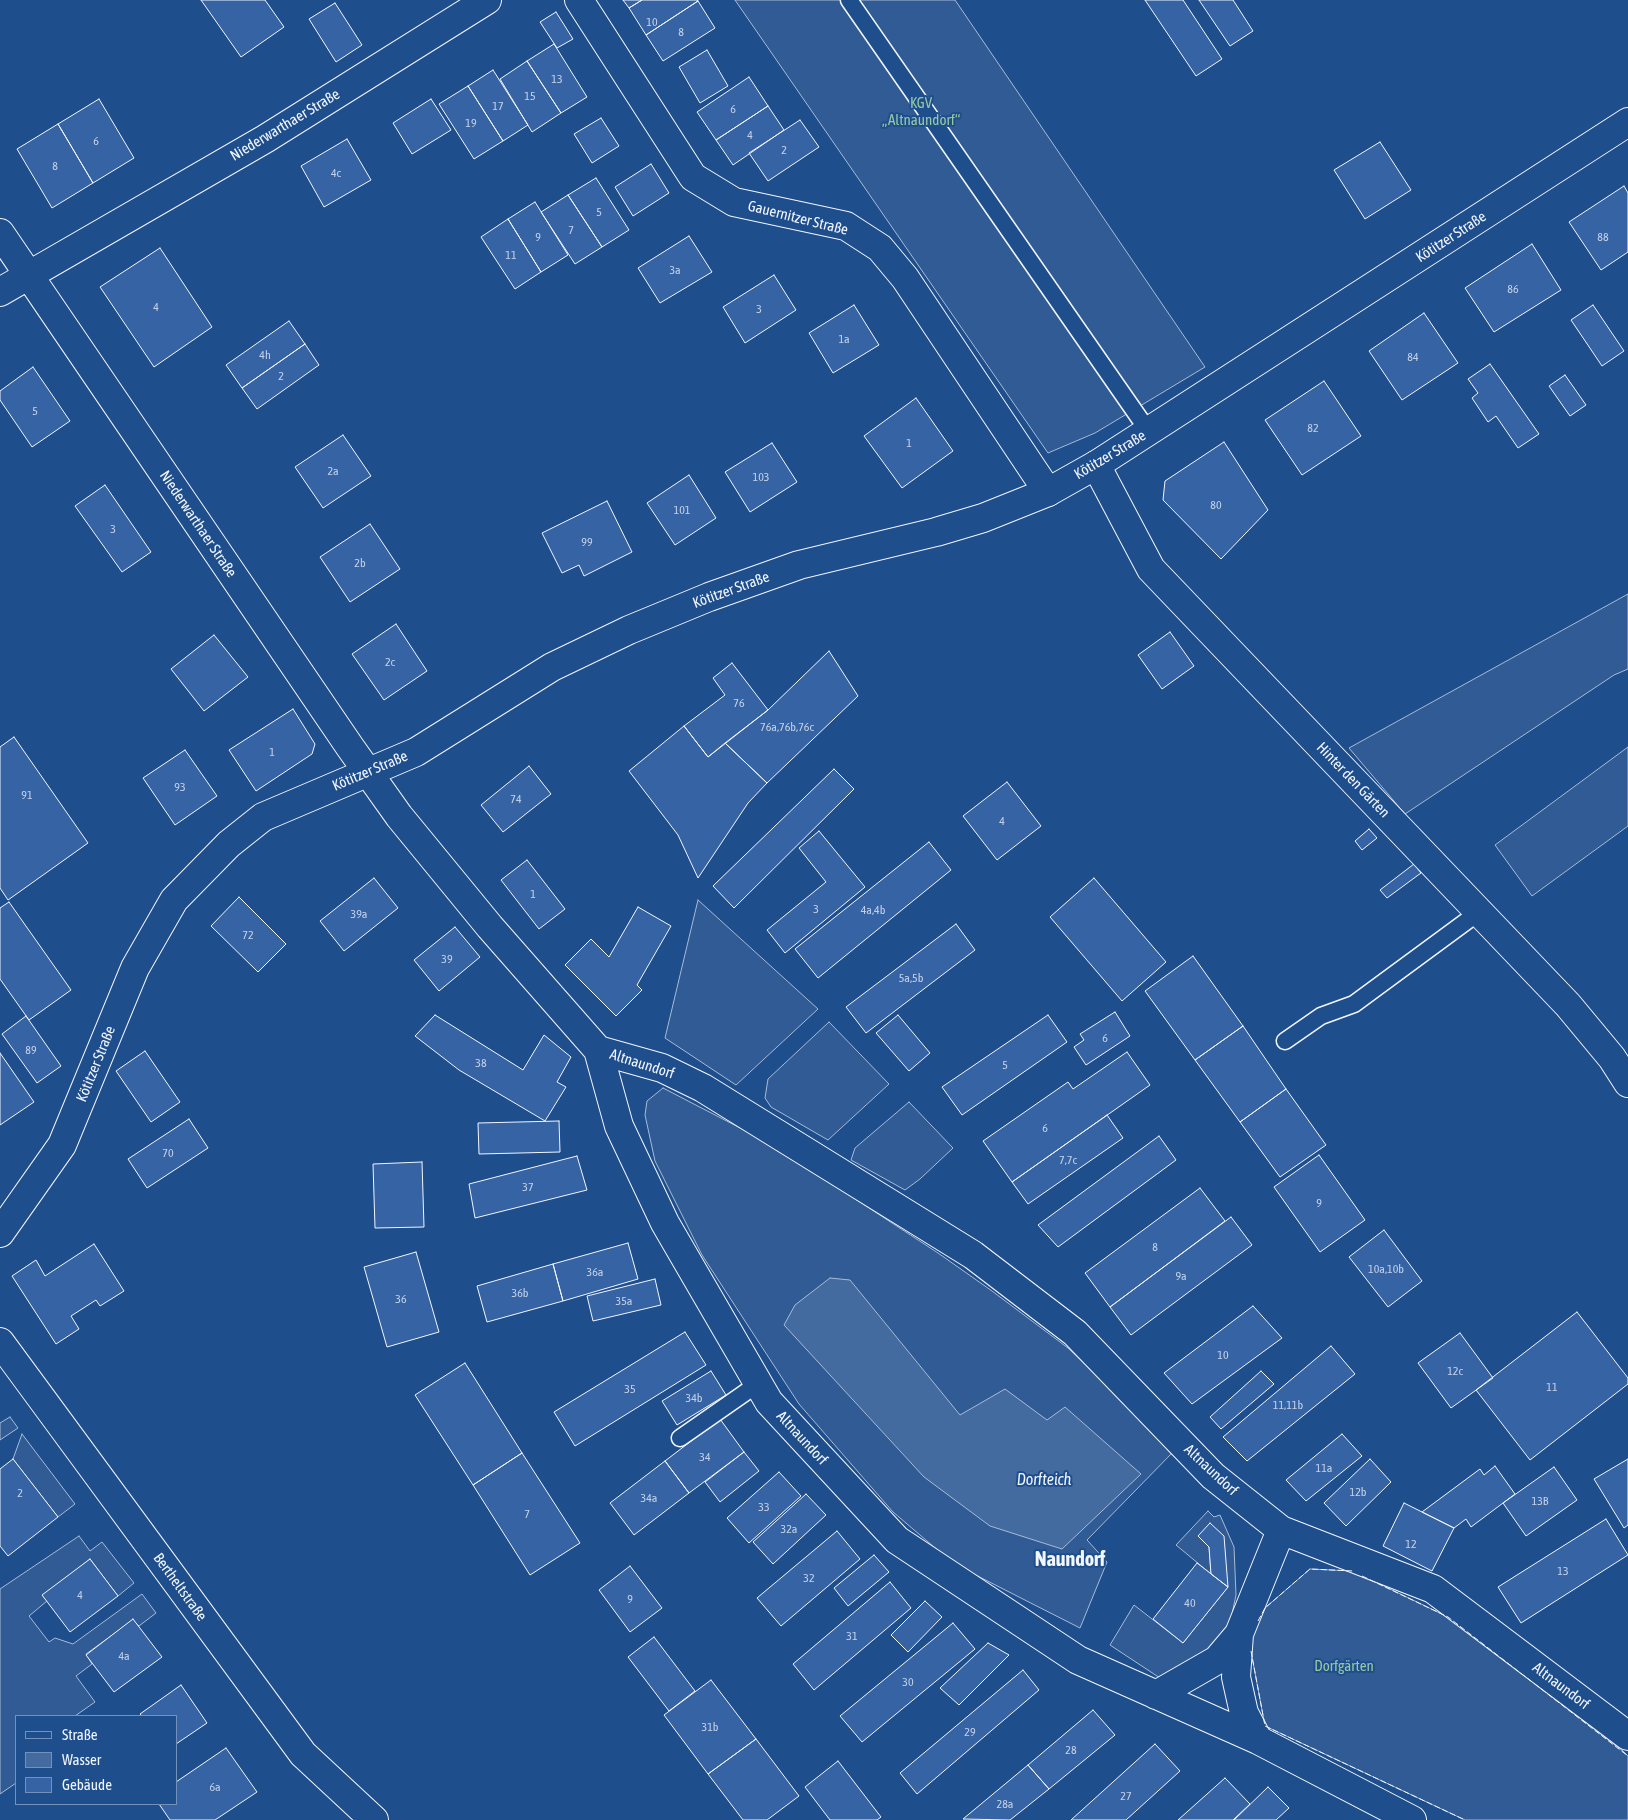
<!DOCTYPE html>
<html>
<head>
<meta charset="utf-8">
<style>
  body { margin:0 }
  #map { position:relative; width:1628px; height:1820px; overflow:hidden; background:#1f4e8c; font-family:"Asap Condensed",sans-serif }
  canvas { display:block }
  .legend { position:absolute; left:15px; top:1715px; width:162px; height:90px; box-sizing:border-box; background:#1f4e8c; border:1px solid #7391ba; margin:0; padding:6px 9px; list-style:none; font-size:15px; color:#f2f6ff }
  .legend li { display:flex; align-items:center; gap:10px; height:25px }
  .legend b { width:25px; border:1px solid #7391ba }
</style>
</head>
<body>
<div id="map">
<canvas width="1628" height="1820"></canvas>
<ul class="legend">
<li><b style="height:6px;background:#1f4e8c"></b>Straße</li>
<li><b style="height:14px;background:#446ba0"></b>Wasser</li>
<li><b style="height:14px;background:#3563a3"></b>Gebäude</li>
</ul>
</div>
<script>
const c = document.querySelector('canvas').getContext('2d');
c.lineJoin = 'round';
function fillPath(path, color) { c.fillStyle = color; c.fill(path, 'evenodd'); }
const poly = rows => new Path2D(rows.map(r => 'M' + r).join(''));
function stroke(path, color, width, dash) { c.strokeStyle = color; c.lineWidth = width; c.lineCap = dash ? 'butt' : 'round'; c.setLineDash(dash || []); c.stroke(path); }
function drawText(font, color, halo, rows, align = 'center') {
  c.font = font + ' "Asap Condensed",sans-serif'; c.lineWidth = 4; c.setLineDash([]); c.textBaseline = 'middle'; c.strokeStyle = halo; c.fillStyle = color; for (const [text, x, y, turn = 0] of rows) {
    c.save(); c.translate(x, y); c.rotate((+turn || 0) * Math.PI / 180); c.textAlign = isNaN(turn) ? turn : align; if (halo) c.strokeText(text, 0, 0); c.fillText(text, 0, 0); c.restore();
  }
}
const built = poly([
  [735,0,955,0,1205,367,1095,433,1048,453,735,0],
  [1628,594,1628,669,1614,675,1405,814,1349,748,1628,594],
  [1628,747,1628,826,1532,896,1495,845,1628,747],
  [698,900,818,1009,736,1085,665,1038,698,900],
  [829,1022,889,1084,828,1140,771,1107,765,1098,768,1079,829,1022],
  [663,1088,771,1144,938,1253,992,1291,1068,1348,1175,1450,1087,1540,1107,1562,1080,1628,954,1564,893,1512,799,1404,702,1255,655,1161,645,1115,647,1101,663,1088],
  [909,1102,953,1148,920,1179,905,1190,851,1160,855,1148,909,1102],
  [10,1417,18,1428,0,1440,0,1423,10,1417],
  [22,1434,75,1504,58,1517,13,1459,22,1434],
  [1208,1511,1214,1517,1220,1515,1234,1547,1236,1595,1229,1628,1208,1653,1160,1678,1110,1645,1134,1605,1183,1643,1228,1587,1209,1547,1211,1574,1176,1545,1208,1511],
  [79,1536,90,1551,102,1542,134,1583,118,1596,90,1559,43,1596,47,1601,29,1616,49,1642,55,1638,73,1644,142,1594,156,1613,139,1626,133,1620,86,1654,92,1664,76,1676,95,1702,75,1716,16,1716,16,1783,0,1794,0,1589,79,1536],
  [1310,1569,1353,1571,1448,1617,1623,1751,1628,1756,1628,1820,1465,1820,1265,1726,1249,1641,1265,1608,1310,1569]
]);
fillPath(built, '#305b95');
stroke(built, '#a8bbd7', 1);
const water = poly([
  [830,1278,850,1280,960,1415,1005,1389,1047,1420,1065,1407,1141,1474,1062,1549,990,1526,924,1477,784,1325,795,1305,830,1278]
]);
fillPath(water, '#446ba0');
stroke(water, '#a8bbd7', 1);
const building = poly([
  [201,0,265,0,284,27,241,57,201,0],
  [623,0,642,0,629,8,623,0],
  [642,0,697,0,698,1,646,35,629,8,642,0],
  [1145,0,1183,0,1222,59,1196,76,1145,0],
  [1199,0,1233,0,1253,31,1230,46,1199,0],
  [698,1,715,28,663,61,646,35,698,1],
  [335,3,362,45,336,62,309,19,335,3],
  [556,12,573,39,557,48,540,22,556,12],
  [554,44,587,97,561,113,527,61,554,44],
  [707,50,728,86,700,103,679,67,707,50],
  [527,61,561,113,532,132,500,79,527,61],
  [493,70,528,125,503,141,468,86,493,70],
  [749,77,768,106,716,140,697,112,749,77],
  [468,86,503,141,474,159,439,104,468,86],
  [99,99,134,158,93,183,58,124,99,99],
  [431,99,451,130,412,154,393,123,431,99],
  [768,106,784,130,733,165,716,140,768,106],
  [601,118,619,146,592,163,574,134,601,118],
  [800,120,819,147,768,181,749,153,800,120],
  [58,124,93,183,52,208,17,149,58,124],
  [347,139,371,180,324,207,301,166,347,139],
  [1380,142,1411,190,1365,219,1334,170,1380,142],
  [651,164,669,193,633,216,615,187,651,164],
  [596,178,629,230,602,247,568,195,596,178],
  [1624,186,1628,193,1628,252,1601,270,1569,222,1624,186],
  [568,195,602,247,575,264,541,212,568,195],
  [535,202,568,255,541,272,508,219,535,202],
  [508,219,541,272,515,289,481,237,508,219],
  [689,236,712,272,660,303,638,268,689,236],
  [1532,244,1561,290,1494,332,1465,288,1532,244],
  [160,248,212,327,154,367,100,287,160,248],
  [774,275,796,310,745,343,723,307,774,275],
  [854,305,879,345,833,373,809,333,854,305],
  [1593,305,1624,351,1602,366,1571,320,1593,305],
  [1424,313,1458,363,1402,400,1369,351,1424,313],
  [289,321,305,344,242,388,226,365,289,321],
  [305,344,319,365,257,409,242,388,305,344],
  [1490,364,1539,434,1518,448,1496,416,1488,422,1472,398,1478,393,1468,379,1490,364],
  [33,367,70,421,32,447,0,400,0,391,33,367],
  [1565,375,1586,405,1570,416,1549,386,1565,375],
  [1324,381,1361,436,1302,475,1265,420,1324,381],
  [916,398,953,451,902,488,864,436,916,398],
  [343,435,371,476,323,508,295,467,343,435],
  [1224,442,1268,510,1221,559,1163,500,1165,481,1224,442],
  [772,443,797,482,750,512,725,472,772,443],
  [689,475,716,518,675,545,647,503,689,475],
  [105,485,151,552,122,572,75,506,105,485],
  [607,501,632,552,584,576,579,565,562,573,542,533,607,501],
  [370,524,400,569,350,602,320,557,370,524],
  [396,624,427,671,384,700,352,654,396,624],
  [1170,632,1194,666,1162,689,1138,655,1170,632],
  [214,635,248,677,204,711,171,669,214,635],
  [829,651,858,696,767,783,725,743,768,710,829,651],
  [732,663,768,710,708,757,684,726,725,695,713,678,732,663],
  [293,709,315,744,312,754,256,791,229,750,293,709],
  [684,726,708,757,725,743,767,783,748,803,698,878,678,835,629,771,684,726],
  [14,737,88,843,8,900,0,888,0,747,14,737],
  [185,750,217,796,175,825,143,778,185,750],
  [529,766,551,794,503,832,481,805,529,766],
  [834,769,854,789,734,908,713,886,834,769],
  [1007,782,1041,826,997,860,963,816,1007,782],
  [1369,829,1377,838,1362,850,1355,841,1369,829],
  [819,831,865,887,785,953,767,930,826,882,799,848,819,831],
  [929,842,951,870,818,978,795,949,929,842],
  [527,860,565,909,539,929,501,880,527,860],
  [1414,864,1421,873,1387,898,1380,890,1414,864],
  [374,878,398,908,344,951,320,921,374,878],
  [1094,878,1166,962,1122,1001,1050,917,1094,878],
  [239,897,286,944,258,972,211,926,239,897],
  [9,902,71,990,29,1020,0,979,0,908,9,902],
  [638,907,671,926,637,985,642,990,616,1016,565,965,591,939,609,957,638,907],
  [956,924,975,950,866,1033,846,1007,956,924],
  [455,927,480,957,439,991,414,960,455,927],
  [1193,956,1243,1026,1195,1060,1145,991,1193,956],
  [1115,1012,1130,1036,1086,1065,1074,1047,1084,1040,1080,1034,1115,1012],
  [435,1015,523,1070,544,1035,571,1057,557,1082,566,1087,545,1121,459,1070,415,1036,435,1015],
  [898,1015,930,1053,909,1071,876,1033,898,1015],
  [1048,1015,1067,1042,962,1115,942,1087,1048,1015],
  [26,1016,61,1066,37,1083,2,1034,26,1016],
  [1243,1026,1286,1089,1240,1122,1195,1060,1243,1026],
  [145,1051,180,1102,151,1122,116,1071,145,1051],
  [1127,1052,1150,1085,1012,1182,983,1141,1068,1082,1073,1089,1127,1052],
  [0,1053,34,1102,0,1125,0,1053],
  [1286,1089,1326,1145,1280,1177,1240,1122,1286,1089],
  [1107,1115,1123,1138,1028,1204,1012,1182,1107,1115],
  [189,1119,208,1148,147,1188,128,1159,189,1119],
  [559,1121,560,1152,479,1154,478,1123,559,1121],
  [1159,1136,1176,1160,1058,1247,1038,1225,1159,1136],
  [1319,1155,1365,1220,1320,1252,1274,1187,1319,1155],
  [577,1156,587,1190,475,1218,469,1184,577,1156],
  [422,1162,424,1227,375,1228,373,1164,422,1162],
  [1200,1188,1225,1221,1110,1307,1085,1273,1200,1188],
  [1231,1217,1252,1245,1131,1335,1110,1307,1231,1217],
  [1384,1230,1422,1281,1388,1307,1349,1257,1384,1230],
  [628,1243,638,1279,563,1301,553,1264,628,1243],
  [94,1244,124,1291,100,1306,96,1300,71,1316,79,1329,56,1344,12,1276,36,1260,45,1276,94,1244],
  [416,1252,439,1332,387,1347,364,1267,416,1252],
  [553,1264,563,1301,487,1322,477,1286,553,1264],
  [655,1279,661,1305,593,1321,587,1296,655,1279],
  [1253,1306,1282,1338,1192,1404,1164,1373,1253,1306],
  [1577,1312,1628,1378,1628,1384,1530,1460,1476,1390,1577,1312],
  [685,1332,706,1365,575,1446,554,1412,685,1332],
  [1460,1333,1493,1378,1451,1408,1418,1363,1460,1333],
  [1331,1346,1355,1374,1247,1461,1223,1437,1331,1346],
  [465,1363,522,1453,473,1485,415,1395,465,1363],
  [711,1371,726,1395,677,1425,662,1401,711,1371],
  [1261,1371,1274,1384,1221,1429,1210,1417,1261,1371],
  [720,1419,744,1452,689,1493,665,1461,720,1419],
  [1342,1434,1362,1456,1306,1501,1286,1480,1342,1434],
  [744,1452,759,1471,720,1502,705,1482,744,1452],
  [522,1453,580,1543,530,1575,473,1485,522,1453],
  [13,1459,58,1517,8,1556,0,1546,0,1469,13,1459],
  [1370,1459,1391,1482,1346,1526,1324,1503,1370,1459],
  [1628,1459,1628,1525,1624,1528,1594,1479,1628,1459],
  [665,1461,689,1493,634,1535,610,1503,665,1461],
  [1495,1466,1515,1494,1471,1527,1466,1519,1454,1528,1422,1512,1480,1469,1484,1475,1495,1466],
  [1554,1467,1577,1500,1526,1536,1503,1503,1554,1467],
  [779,1472,801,1496,749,1543,727,1518,779,1472],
  [806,1494,826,1515,773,1564,753,1542,806,1494],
  [1404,1503,1454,1528,1432,1571,1383,1546,1404,1503],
  [1606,1519,1628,1555,1521,1623,1498,1587,1606,1519],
  [1210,1523,1224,1536,1228,1587,1211,1574,1209,1547,1198,1536,1210,1523],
  [837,1531,860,1559,781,1626,757,1598,837,1531],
  [874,1555,889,1572,848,1606,834,1588,874,1555],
  [90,1559,118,1596,70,1632,42,1595,90,1559],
  [1197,1563,1228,1587,1183,1643,1153,1619,1197,1563],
  [630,1566,662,1608,630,1632,599,1590,630,1566],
  [890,1582,911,1608,814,1690,793,1664,890,1582],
  [925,1601,942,1617,908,1652,891,1635,925,1601],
  [133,1619,162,1657,114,1692,86,1655,133,1619],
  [953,1623,975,1649,862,1742,840,1716,953,1623],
  [654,1637,695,1691,669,1711,628,1657,654,1637],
  [988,1643,1009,1655,959,1705,940,1688,988,1643],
  [1023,1670,1039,1690,917,1794,900,1773,1023,1670],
  [711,1680,756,1739,708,1774,664,1715,711,1680],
  [181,1685,207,1723,176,1744,176,1716,142,1716,140,1714,181,1685],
  [1093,1710,1115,1735,1049,1789,1028,1765,1093,1710],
  [756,1739,799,1796,767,1820,743,1820,708,1774,756,1739],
  [1155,1744,1180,1771,1126,1820,1071,1820,1155,1744],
  [226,1748,257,1792,215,1820,170,1820,159,1804,176,1804,176,1782,226,1748],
  [838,1761,881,1817,877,1820,830,1820,805,1787,838,1761],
  [1028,1765,1049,1789,1010,1820,963,1819,1028,1765],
  [1225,1778,1250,1804,1233,1820,1178,1820,1225,1778],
  [1268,1787,1289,1808,1276,1820,1234,1820,1268,1787]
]);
fillPath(building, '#3563a3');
stroke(building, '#f2f6ff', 1);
const lane = poly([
  [849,0,1149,432],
  [1285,1041,1321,1016,1354,1004,1479,912],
  [680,1438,759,1383]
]);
const street = poly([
  [579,0,693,177,734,202,846,226,880,248,905,278,1048,492],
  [0,233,350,747,399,816,490,927,598,1050,619,1126,665,1223,769,1402,897,1540,1078,1660,1258,1740,1412,1820],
  [0,292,265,139,487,0],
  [1096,465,1151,569,1568,1005,1612,1058,1628,1083],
  [598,1050,662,1068,703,1088,973,1255,1075,1333,1213,1476,1281,1530,1433,1589,1628,1736],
  [0,1342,303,1754,374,1820],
  [1239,1634,1236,1677,1244,1713,1258,1740],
  [1156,1695,1217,1660,1239,1634,1281,1530]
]);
const secondary = poly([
  [0,1233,62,1145,135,968,174,900,229,844,263,817,416,752,552,667,629,630,709,597,799,565,936,532,983,518,1048,492,1096,465,1628,122]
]);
stroke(lane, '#f2f6ff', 19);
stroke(street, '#f2f6ff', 30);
stroke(secondary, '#f2f6ff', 30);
stroke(lane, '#1f4e8c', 16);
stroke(street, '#1f4e8c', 28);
stroke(secondary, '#1f4e8c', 28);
stroke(poly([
  [1362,1576,1448,1617,1628,1756],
  [1258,1621,1265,1608,1310,1569,1353,1571],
  [1251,1651,1265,1726,1465,1820]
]), '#f2f6ff', 1, [6, 2.5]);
drawText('12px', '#c3d1e8', null, [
  ["10",652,22],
  ["8",681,32],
  ["13",557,79],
  ["15",530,96],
  ["17",498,106],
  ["6",733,109],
  ["19",471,123],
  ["4",750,135],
  ["6",96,141],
  ["2",784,150],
  ["8",55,166],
  ["4c",336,173],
  ["5",599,212],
  ["7",571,230],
  ["9",538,237],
  ["88",1603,237],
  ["11",511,255],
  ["3a",675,270],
  ["86",1513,289],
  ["4",156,307],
  ["3",759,309],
  ["1a",844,339],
  ["4h",265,355],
  ["84",1413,357],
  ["2",281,376],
  ["5",35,411],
  ["82",1313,428],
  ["1",909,443],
  ["2a",333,471],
  ["103",761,477],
  ["80",1216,505],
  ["101",682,510],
  ["3",113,529],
  ["99",587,542],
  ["2b",360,563],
  ["2c",390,662],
  ["76",739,703],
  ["76a,76b,76c",787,727],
  ["1",272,752],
  ["93",180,787],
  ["91",27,795],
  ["74",516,799],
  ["4",1002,821],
  ["1",533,894],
  ["3",816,909],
  ["4a,4b",873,910],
  ["39a",359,914],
  ["72",248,935],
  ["39",447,959],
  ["5a,5b",911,978],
  ["6",1105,1038],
  ["89",31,1050],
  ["38",481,1063],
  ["5",1005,1065],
  ["6",1045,1128],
  ["70",168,1153],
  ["7,7c",1068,1160],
  ["37",528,1187],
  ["9",1319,1203],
  ["8",1155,1247],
  ["10a,10b",1386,1269],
  ["36a",595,1272],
  ["9a",1181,1276],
  ["36b",520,1293],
  ["36",401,1299],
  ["35a",624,1301],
  ["10",1223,1355],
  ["12c",1455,1371],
  ["11",1552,1387],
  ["35",630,1389],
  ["34b",694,1398],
  ["11,11b",1288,1405],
  ["34",705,1457],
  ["11a",1324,1468],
  ["12b",1358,1492],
  ["2",20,1493],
  ["34a",649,1498],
  ["13B",1540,1501],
  ["33",764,1507],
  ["7",527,1514],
  ["32a",789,1529],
  ["12",1411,1544],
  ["13",1563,1571],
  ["32",809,1578],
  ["4",80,1595],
  ["9",630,1599],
  ["40",1190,1603],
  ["31",852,1636],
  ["4a",124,1656],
  ["30",908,1682],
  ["31b",710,1727],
  ["29",970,1732],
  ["28",1071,1750],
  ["6a",215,1787],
  ["27",1126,1796],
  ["28a",1005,1804]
]);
drawText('15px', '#97c8a6', '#1f4e8c', [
  ["KGV",921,103],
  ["„Altnaundorf“",921,120],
  ["Dorfgärten",1344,1666]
]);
drawText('15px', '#f2f6ff', '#1f4e8c', [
  ["Niederwarthaer Straße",285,125,-31],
  ["Gauernitzer Straße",798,218,14],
  ["Kötitzer Straße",1451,237,-33],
  ["Kötitzer Straße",1110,455,-31],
  ["Niederwarthaer Straße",198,524,56],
  ["Kötitzer Straße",731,590,-20],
  ["Kötitzer Straße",370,771,-23],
  ["Hinter den Gärten",1353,780,46],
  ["Kötitzer Straße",96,1064,-68],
  ["Altnaundorf",642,1064,18],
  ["Altnaundorf",802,1438,47],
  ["Altnaundorf",1211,1470,43],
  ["Bertheltstraße",180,1587,54],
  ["Altnaundorf",1561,1686,37]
]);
drawText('italic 16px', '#f2f6ff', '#1f4e8c', [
  ["Dorfteich",1044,1480]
]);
drawText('bold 20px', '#f2f6ff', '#1f4e8c', [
  ["Naundorf",1070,1560]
]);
</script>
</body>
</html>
